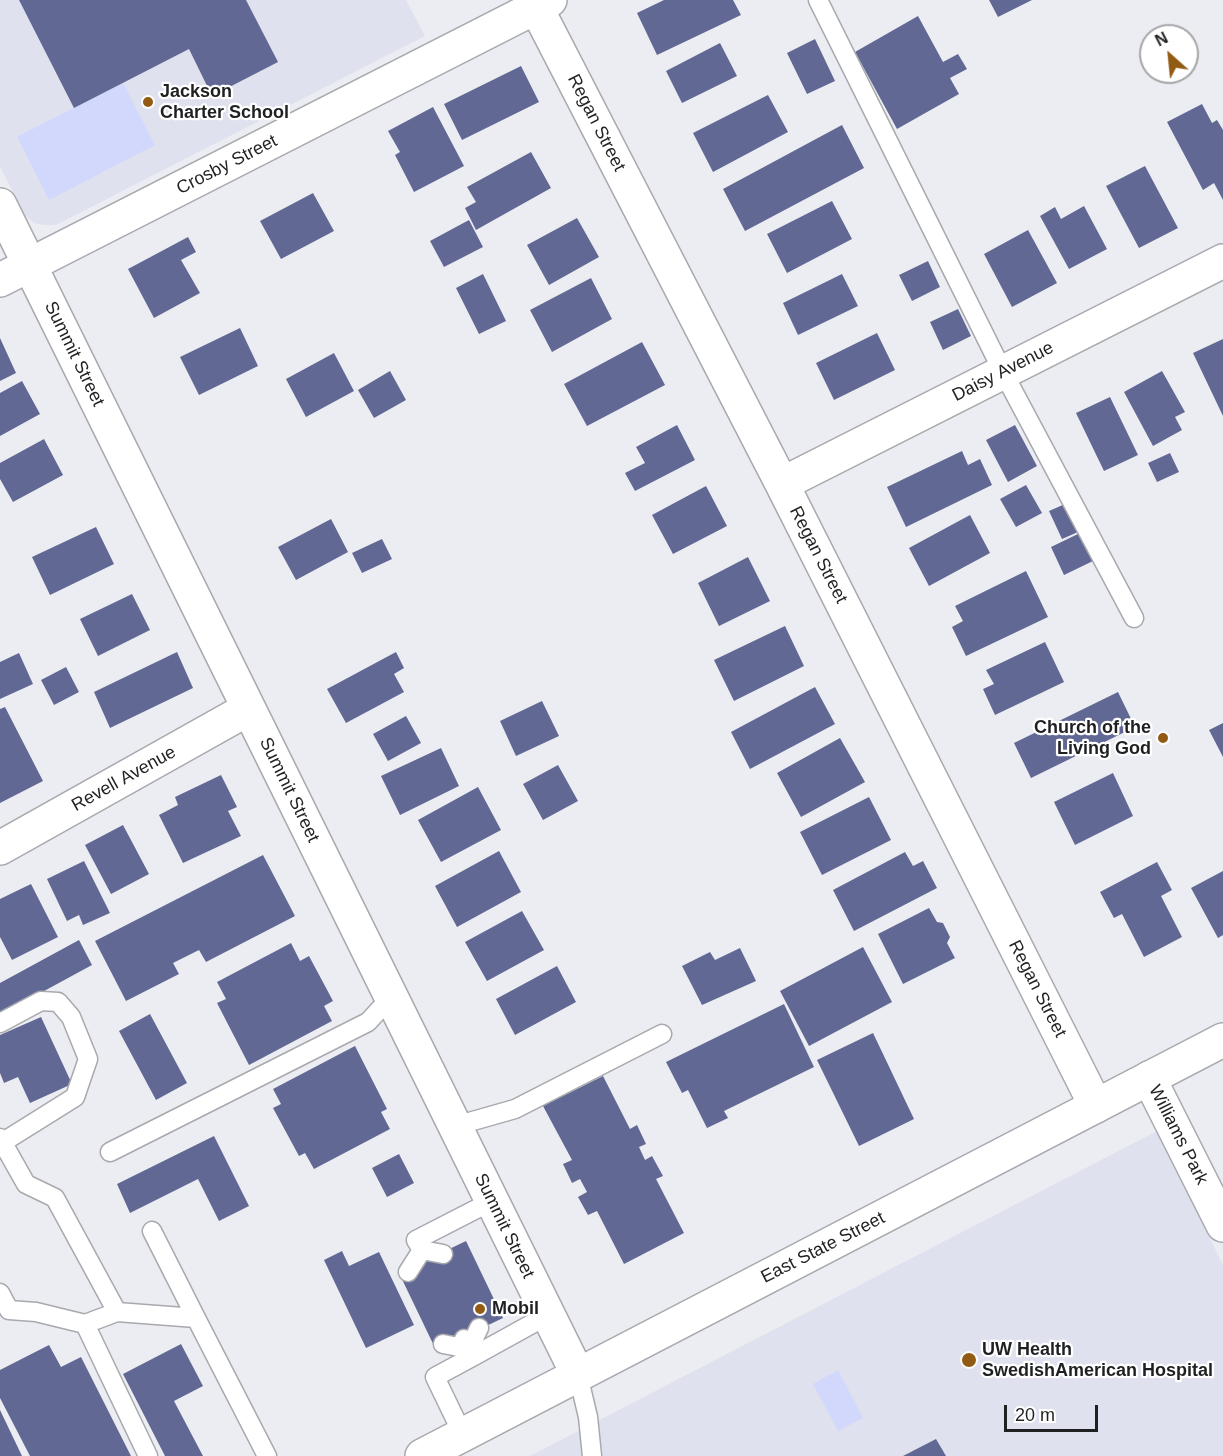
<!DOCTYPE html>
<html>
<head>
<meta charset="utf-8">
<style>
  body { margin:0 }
  #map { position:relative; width:1223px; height:1456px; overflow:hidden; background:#ecedf2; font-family:Helvetica,sans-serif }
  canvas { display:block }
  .north { position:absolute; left:1139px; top:24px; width:60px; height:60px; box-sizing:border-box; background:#fff; border:2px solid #a5a6a7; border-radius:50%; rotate:333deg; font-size:16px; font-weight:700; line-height:24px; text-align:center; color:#1f2022 }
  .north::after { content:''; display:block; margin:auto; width:21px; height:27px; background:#925b13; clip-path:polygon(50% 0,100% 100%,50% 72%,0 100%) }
  .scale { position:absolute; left:1004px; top:1405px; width:94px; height:27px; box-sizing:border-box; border:3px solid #1f2022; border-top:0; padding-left:8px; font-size:18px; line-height:21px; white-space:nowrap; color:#1f2022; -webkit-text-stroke:4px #fff; paint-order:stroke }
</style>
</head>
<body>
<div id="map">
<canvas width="1223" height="1456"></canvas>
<div class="north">N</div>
<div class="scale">20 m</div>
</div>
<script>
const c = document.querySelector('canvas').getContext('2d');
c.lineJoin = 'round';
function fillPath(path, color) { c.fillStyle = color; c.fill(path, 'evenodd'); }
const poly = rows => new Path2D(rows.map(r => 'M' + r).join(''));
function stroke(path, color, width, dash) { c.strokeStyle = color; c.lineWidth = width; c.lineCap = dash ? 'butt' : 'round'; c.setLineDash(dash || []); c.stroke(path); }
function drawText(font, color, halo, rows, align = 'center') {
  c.font = font + ' Helvetica,sans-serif'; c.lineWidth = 4.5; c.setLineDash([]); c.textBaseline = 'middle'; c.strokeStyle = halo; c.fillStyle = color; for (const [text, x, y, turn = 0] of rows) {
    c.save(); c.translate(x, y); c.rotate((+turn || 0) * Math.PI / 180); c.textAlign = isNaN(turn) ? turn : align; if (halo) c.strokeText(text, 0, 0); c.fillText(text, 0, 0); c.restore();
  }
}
fillPath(poly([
  [0,0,406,0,425,36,56,225,44,225,34,223,25,215,0,167],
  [1157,1131,1223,1265,1223,1456,530,1456]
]), '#dfe1ee');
fillPath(poly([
  [123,83,155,145,49,200,17,137],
  [838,1370,863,1418,838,1431,813,1384]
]), '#d1d8fc');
fillPath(poly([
  [19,0,246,0,278,62,212,96,189,49,74,108],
  [664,0,733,0,741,15,657,55,637,13],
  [989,0,1032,0,998,17],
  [918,16,943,62,958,54,967,69,950,78,959,94,897,129,855,52],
  [815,39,835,81,807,94,787,53],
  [720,43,737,76,682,103,666,71],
  [521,66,539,102,462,140,444,104],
  [768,95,788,132,713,172,693,133],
  [1202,104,1212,123,1217,120,1223,130,1223,200,1214,183,1203,190,1167,122],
  [433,107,464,166,414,192,395,155,400,152,388,131],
  [842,125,864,168,745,231,723,189],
  [531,152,551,188,476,230,465,208,476,202,467,187],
  [1145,166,1178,228,1139,248,1106,186],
  [313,193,334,231,281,259,260,221],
  [832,201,852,239,787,273,767,234],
  [1084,206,1107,249,1069,269,1040,216,1055,207,1061,219],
  [577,218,599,257,549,285,527,245],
  [469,220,483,247,444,267,430,241],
  [1028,230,1057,283,1012,307,984,254],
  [188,237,196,252,181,260,200,293,154,318,128,269],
  [928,261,940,287,912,301,899,275],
  [483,274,506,321,479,334,456,288],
  [842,274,858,306,798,335,783,303],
  [591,278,612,319,552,352,530,310],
  [958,309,971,336,943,350,930,322],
  [240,328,258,366,199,395,180,357],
  [877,333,895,370,834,400,816,363],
  [0,338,16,373,0,381],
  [1223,339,1223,416,1193,353],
  [642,342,665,385,587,426,564,384],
  [334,353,354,391,306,417,286,379],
  [390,371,406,400,374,418,358,390],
  [1162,371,1185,412,1175,417,1182,430,1153,446,1124,392],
  [22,381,40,414,0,436,0,393],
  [1110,397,1138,455,1104,471,1076,413],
  [677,425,695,460,635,491,625,473,645,463,636,447],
  [1015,425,1037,466,1008,482,986,440],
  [44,439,63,475,13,502,0,479,0,463],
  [962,451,968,465,980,459,992,485,906,527,887,487],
  [1170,453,1179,472,1157,482,1148,463],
  [1026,485,1042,513,1016,527,1000,499],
  [706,486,727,526,673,554,652,515],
  [1065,504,1078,532,1062,539,1049,511],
  [970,515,990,553,929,586,909,548],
  [331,519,348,552,296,580,278,547],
  [96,527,114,564,50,595,32,557],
  [1080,533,1093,561,1064,575,1051,547],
  [382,539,392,559,362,573,352,553],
  [748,557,770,601,719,626,698,583],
  [1026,571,1048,617,966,656,952,627,963,621,955,606],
  [132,594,150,630,98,656,80,619],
  [785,626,804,666,734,701,714,660],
  [1045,642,1064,682,995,715,983,689,994,684,986,670],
  [177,652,193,688,110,728,94,692],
  [396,652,404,668,394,674,404,692,346,723,327,689],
  [19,653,33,684,0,699,0,662],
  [66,667,79,692,54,705,41,680],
  [815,687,835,724,750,769,731,732],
  [1118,692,1135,727,1031,778,1014,743],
  [542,701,559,736,516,756,500,721],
  [5,707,43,781,0,803,0,709],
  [406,716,421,743,388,761,373,734],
  [1223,723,1223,757,1209,730],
  [840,738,865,782,801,817,777,773],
  [441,748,459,786,400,815,381,776],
  [558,765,578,801,543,820,523,784],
  [1113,773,1133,816,1075,845,1054,802],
  [221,775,237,807,228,811,241,836,183,863,159,815,178,805,175,797],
  [478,787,501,830,441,862,418,820],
  [869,797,891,840,822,875,800,832],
  [123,825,149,874,111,894,85,845],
  [499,851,521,892,457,927,435,886],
  [905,852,913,866,923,861,937,888,854,931,833,890],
  [263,855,295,916,206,962,199,950,173,963,179,974,126,1001,95,941],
  [84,861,110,913,83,925,79,915,67,921,47,879],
  [1157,862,1172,890,1161,896,1182,937,1144,957,1122,914,1114,918,1100,892],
  [1223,871,1223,935,1218,938,1191,888],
  [31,884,58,937,12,960,0,937,0,899],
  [929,908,937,922,943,923,950,937,947,943,955,958,903,984,878,934],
  [522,911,544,950,487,981,465,942],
  [79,940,92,965,0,1015,0,983],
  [291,943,300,961,309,956,333,1001,324,1006,332,1021,249,1065,217,1003,226,999,217,982],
  [863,947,892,1002,809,1046,780,991],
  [740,948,756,981,702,1005,682,966,710,952,715,960],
  [557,966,576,1002,515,1035,496,999],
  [784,1004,814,1067,724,1111,728,1118,707,1128,688,1090,682,1093,666,1062],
  [150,1014,187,1083,156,1100,119,1031],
  [41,1017,72,1084,30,1103,18,1077,4,1083,0,1073,0,1035],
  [873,1033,914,1119,859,1146,817,1060],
  [355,1046,387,1109,381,1112,390,1129,314,1169,305,1153,299,1156,273,1108,281,1104,273,1089],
  [603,1076,630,1129,637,1125,646,1144,639,1147,645,1160,652,1156,663,1176,656,1179,684,1233,624,1264,597,1211,588,1215,578,1197,587,1192,580,1179,572,1183,563,1164,572,1160,543,1106],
  [214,1136,249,1206,219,1221,198,1179,130,1213,117,1184],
  [399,1154,414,1183,387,1197,372,1168],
  [466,1241,503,1318,436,1350,399,1273],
  [342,1251,349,1266,379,1252,414,1325,366,1348,324,1260],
  [181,1344,203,1386,174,1401,203,1456,165,1456,123,1374],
  [49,1345,61,1367,81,1357,131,1456,30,1456,0,1398,0,1370],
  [0,1410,22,1456,0,1456],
  [936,1439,946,1456,903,1456]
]), '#616894');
const service = poly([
  [818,0,1003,372,1134,618],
  [0,1023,41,1001,58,1002,71,1017,88,1059,75,1097,3,1142],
  [455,1126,515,1109,662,1034],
  [0,1138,26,1184,55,1198,117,1312,196,1318,267,1456],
  [110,1152,368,1022,391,997],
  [152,1231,196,1318],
  [422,1250,443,1254],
  [408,1272,422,1250,416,1240,492,1201],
  [0,1293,9,1310,36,1312,85,1324,148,1456],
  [85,1324,117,1312],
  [479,1328,469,1349,472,1357,548,1315],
  [443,1344,469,1349,464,1339],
  [578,1375,588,1417,592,1456],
  [463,1435,435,1377,472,1357]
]);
const minor = poly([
  [536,7,782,484,1096,1106],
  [0,280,550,0],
  [782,484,1223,261],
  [0,848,248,709],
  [1149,1078,1223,1225]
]);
const tertiary = poly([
  [0,205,578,1375]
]);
const primary = poly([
  [422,1456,1223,1040]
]);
stroke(service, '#a8a9ae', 21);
stroke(minor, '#a8a9ae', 36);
stroke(tertiary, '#a8a9ae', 36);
stroke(primary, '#a8a9ae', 36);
stroke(service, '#fff', 18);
stroke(minor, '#fff', 33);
stroke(tertiary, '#fff', 33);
stroke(primary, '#fff', 33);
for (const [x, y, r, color] of [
  [148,102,6,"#925b13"],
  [1163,738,6,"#925b13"],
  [480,1309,6,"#925b13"],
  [969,1360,8,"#925b13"]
]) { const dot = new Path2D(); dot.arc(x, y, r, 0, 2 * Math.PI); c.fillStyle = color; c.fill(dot); stroke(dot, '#fff', 2); }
drawText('bold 18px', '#1f2022', '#fff', [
  ["Jackson",160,92],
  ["Charter School",160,113],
  ["Church of the",1151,728,"right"],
  ["Living God",1151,749,"right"],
  ["Mobil",492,1309],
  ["UW Health",982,1350],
  ["SwedishAmerican Hospital",982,1371]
], 'left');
drawText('18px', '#1f2022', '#fff', [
  ["Regan Street",596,123,63],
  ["Crosby Street",227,165,-27],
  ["Summit Street",74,354,64],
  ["Daisy Avenue",1003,372,-27],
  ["Regan Street",818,555,63],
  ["Revell Avenue",124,779,-29],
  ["Summit Street",289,790,64],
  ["Regan Street",1037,989,63],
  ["Williams Park",1178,1135,63],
  ["Summit Street",504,1226,64],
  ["East State Street",823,1248,-27]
]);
</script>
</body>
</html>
